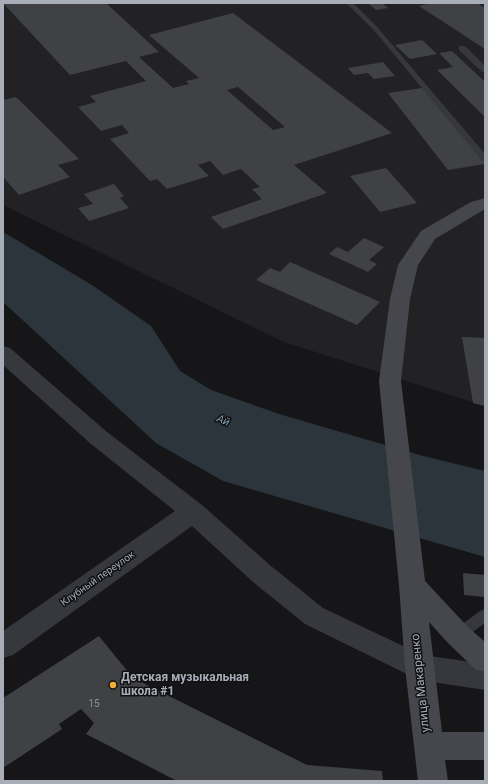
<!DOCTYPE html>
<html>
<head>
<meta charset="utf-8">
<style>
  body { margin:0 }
  #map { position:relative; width:488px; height:784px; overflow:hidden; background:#161618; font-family:Roboto,sans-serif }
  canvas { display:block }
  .frame { position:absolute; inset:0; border:4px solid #a8adb8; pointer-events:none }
</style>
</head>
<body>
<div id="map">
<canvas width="488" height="784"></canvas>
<div class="frame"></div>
</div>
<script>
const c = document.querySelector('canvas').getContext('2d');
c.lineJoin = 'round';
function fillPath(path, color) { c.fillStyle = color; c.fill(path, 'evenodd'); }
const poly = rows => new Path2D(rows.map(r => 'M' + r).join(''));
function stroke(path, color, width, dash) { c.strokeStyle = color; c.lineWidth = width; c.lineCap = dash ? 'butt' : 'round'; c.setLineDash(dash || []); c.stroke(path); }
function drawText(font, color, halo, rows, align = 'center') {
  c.font = font + ' Roboto,sans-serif'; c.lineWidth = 3; c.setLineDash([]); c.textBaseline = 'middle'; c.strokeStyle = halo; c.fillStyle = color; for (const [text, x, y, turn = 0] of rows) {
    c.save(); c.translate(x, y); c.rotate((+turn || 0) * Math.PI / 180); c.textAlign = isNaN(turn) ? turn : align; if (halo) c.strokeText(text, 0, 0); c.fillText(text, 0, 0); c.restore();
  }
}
fillPath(poly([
  [3,3,485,3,485,406,284,342,5,206,3,203]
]), '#222225');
fillPath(poly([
  [3,232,92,285,151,326,180,371,211,390,279,414,423,456,485,471,485,557,223,481,156,443,3,302]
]), '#2c353c');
fillPath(poly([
  [3,3,106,3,159,52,139,57,173,88,189,84,186,81,199,78,149,35,233,13,392,133,294,165,327,193,223,229,211,217,262,199,252,189,260,187,241,169,223,175,210,161,198,165,209,176,167,189,157,179,150,181,110,139,129,133,122,125,101,131,78,107,96,102,90,96,146,81,126,61,70,75],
  [238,87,285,127,273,130,227,90],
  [368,3,382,3,388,8,376,10],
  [431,3,477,3,485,8,485,49,419,6],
  [422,40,437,54,410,59,395,45],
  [452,51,485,82,485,117,437,70,453,67,439,53],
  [383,62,395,76,374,79,368,73,354,75,348,68],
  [422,88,485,163,485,164,448,170,388,93],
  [16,97,79,159,58,165,70,177,19,195,3,177,3,100],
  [386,168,417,203,380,212,350,176],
  [114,184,124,196,120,198,129,208,89,221,78,208,93,204,84,194],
  [364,238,384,247,369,260,377,264,368,272,329,254,337,247,348,252],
  [290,262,380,302,357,325,256,280,270,268,280,272],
  [462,337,485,338,485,406,473,403],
  [463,573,485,575,485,597,464,595],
  [99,636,133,678,307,765,382,771,383,781,177,781,86,734,94,723,81,709,59,724,62,729,3,768,3,698]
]), '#404145');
fillPath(poly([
  [346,3,353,3,378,28,485,154,485,162,482,161,374,30,346,3],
  [459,46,465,46,485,66,485,72,482,72,459,50,459,46],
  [485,609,485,623,463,639,458,641,453,639,451,635,453,631,480,611,485,609]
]), '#37383d');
fillPath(poly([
  [3,346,10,348,107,432,202,505,271,566,323,608,422,655,485,664,485,690,419,680,305,624,253,582,192,526,13,655,3,658,3,631,175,511,91,444,3,365,3,346]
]), '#37383d');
fillPath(poly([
  [485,198,485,209,435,239,418,265,410,299,401,381,425,581,468,627,485,642,485,672,475,669,448,643,429,622,442,732,485,732,485,760,445,760,448,781,418,781,405,667,399,585,379,381,390,299,398,265,421,231,471,202,485,198]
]), '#45474d');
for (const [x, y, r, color] of [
  [113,685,4,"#f2b134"]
]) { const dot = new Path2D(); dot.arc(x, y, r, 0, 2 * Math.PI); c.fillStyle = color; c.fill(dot); stroke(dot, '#111113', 1.5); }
drawText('10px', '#a8adb8', '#111113', [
  ["Клубный переулок",98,579,-35]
]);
drawText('10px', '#8e929b', null, [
  ["15",94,704]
]);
drawText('italic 11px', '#7f9bb3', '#111113', [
  ["Ай",223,421,22]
]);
drawText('bold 12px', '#a8adb8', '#111113', [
  ["Детская музыкальная",121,678],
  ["школа #1",121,692]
], 'left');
drawText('12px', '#a8adb8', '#111113', [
  ["улица Макаренко",421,683,-96]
]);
</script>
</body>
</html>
